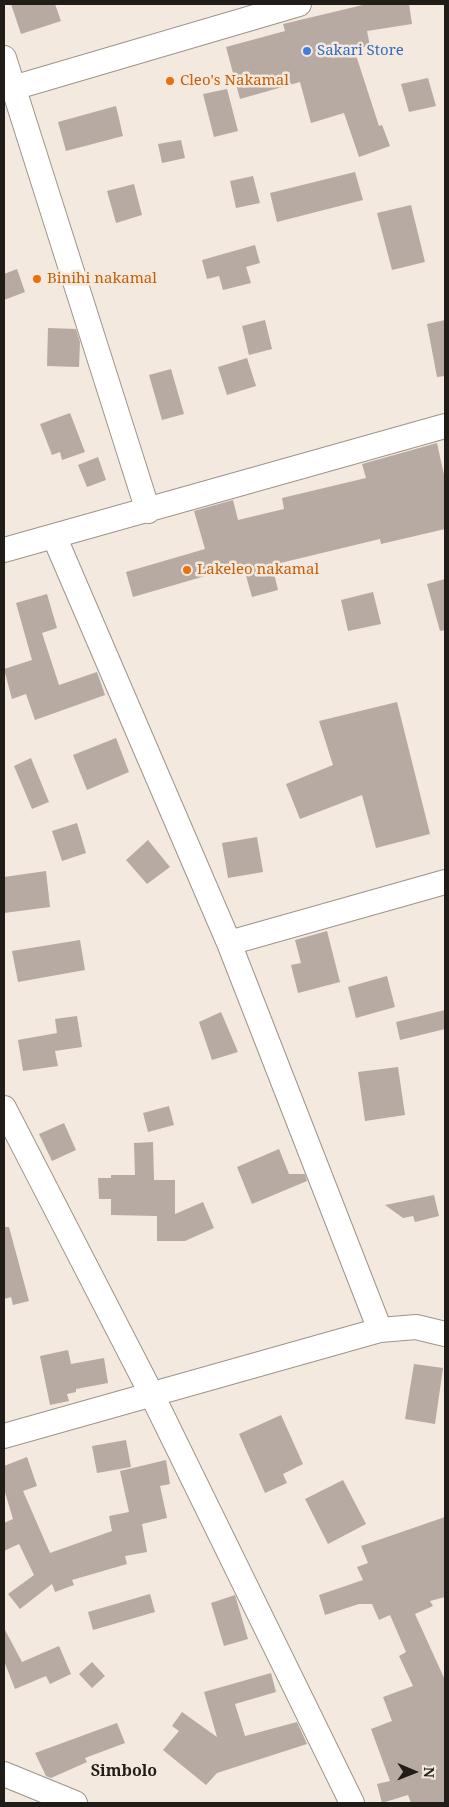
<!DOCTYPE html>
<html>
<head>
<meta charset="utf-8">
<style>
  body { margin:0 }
  #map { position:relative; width:449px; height:1807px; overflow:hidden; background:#f3e9de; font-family:"Noto Serif",serif }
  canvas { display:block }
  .frame { position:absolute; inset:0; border:5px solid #201c18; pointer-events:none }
  .north { position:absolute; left:389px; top:1747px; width:50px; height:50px; -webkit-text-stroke:4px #f3e9de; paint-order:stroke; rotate:91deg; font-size:14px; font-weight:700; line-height:20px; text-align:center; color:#201c18 }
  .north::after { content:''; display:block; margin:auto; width:18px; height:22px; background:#201c18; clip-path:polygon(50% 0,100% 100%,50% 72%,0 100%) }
</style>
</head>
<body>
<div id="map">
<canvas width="449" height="1807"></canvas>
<div class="frame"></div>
<div class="north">N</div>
</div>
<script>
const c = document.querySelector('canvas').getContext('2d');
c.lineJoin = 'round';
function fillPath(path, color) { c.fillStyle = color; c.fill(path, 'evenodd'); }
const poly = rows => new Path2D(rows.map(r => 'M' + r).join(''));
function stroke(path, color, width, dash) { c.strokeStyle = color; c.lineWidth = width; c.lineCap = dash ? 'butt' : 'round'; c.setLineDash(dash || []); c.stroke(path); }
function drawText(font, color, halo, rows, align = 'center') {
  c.font = font + ' "Noto Serif",serif'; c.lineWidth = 5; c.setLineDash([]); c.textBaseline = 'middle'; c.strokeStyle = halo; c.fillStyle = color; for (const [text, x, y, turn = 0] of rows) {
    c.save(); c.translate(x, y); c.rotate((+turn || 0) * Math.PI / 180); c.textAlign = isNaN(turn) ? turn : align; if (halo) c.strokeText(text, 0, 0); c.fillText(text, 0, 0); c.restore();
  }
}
fillPath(poly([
  [11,4,55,4,61,21,21,34],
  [367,4,409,4,412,24,367,31,370,46,354,49,379,126,382,125,390,146,359,157,344,113,311,123,300,82,240,99,226,47,285,31,283,24],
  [428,78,436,106,409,112,401,84],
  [227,89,238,131,214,137,203,94],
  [116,106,123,136,66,151,58,122],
  [181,140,185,158,162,163,158,144],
  [355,172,363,200,277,222,270,193],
  [253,176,260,203,236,208,230,181],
  [134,184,142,215,116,223,107,191],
  [411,205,425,262,392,270,377,213],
  [255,245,260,263,246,267,251,283,223,290,219,276,207,279,202,260],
  [17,269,25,292,4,300,4,274],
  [265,320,272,349,249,355,242,326],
  [445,320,445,376,437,377,427,324],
  [48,328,76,329,80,342,79,367,47,366],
  [247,358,256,386,227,395,218,367],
  [171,369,184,414,162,420,149,375],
  [70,413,85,452,62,460,60,452,52,455,40,424],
  [437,443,445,479,445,529,381,544,380,539,272,565,278,590,252,597,243,565,133,597,126,572,205,549,194,511,233,500,238,520,284,509,282,498,366,478,362,464],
  [98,457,106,480,87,487,78,465],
  [445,579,445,630,440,631,427,584],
  [373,592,381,624,348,631,341,600],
  [47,594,57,628,42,633,59,685,97,672,105,695,35,720,26,694,12,699,4,669,32,660,16,603],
  [397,702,430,834,376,848,362,795,300,819,286,784,333,765,319,721],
  [116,738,129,772,87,790,73,755],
  [31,758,49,802,32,809,14,766],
  [77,823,86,853,62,861,52,831],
  [257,837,263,872,228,878,222,843],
  [148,840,170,867,147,884,126,860],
  [46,871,50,907,4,913,4,877],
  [327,931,340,982,298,993,291,965,301,963,295,940],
  [80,940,85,970,18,982,12,951],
  [387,976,395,1007,356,1018,348,987],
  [445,1010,445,1029,400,1040,396,1022],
  [221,1012,238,1052,212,1060,199,1022],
  [77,1016,82,1047,55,1051,58,1066,23,1071,18,1040,57,1033,55,1019],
  [398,1067,405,1115,365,1121,358,1072],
  [169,1106,174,1125,148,1132,143,1113],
  [64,1123,76,1150,52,1161,39,1134],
  [153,1142,154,1180,175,1180,175,1214,203,1202,214,1228,185,1241,157,1241,157,1216,111,1215,111,1199,99,1199,98,1178,111,1178,111,1175,135,1175,134,1143],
  [279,1149,289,1174,305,1174,307,1181,252,1204,237,1167],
  [434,1195,439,1216,415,1222,413,1216,403,1218,385,1205],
  [4,1227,9,1227,29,1301,13,1305,11,1297,4,1299],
  [68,1350,71,1364,104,1358,108,1383,76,1389,76,1392,67,1394,69,1401,50,1405,40,1356],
  [414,1364,443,1368,435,1424,405,1419],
  [281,1415,303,1464,283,1474,287,1483,265,1493,239,1434],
  [126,1440,131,1467,97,1473,92,1446],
  [27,1457,37,1486,23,1491,50,1553,112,1531,109,1516,129,1512,120,1471,166,1460,170,1484,160,1486,167,1518,142,1524,147,1552,125,1556,127,1564,72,1580,74,1585,55,1592,52,1584,20,1609,8,1594,34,1575,19,1544,4,1551,4,1523,13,1519,4,1489,4,1466],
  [343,1480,366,1524,328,1544,305,1499],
  [445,1517,445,1597,430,1601,433,1606,415,1614,445,1680,445,1803,411,1803,408,1795,382,1803,377,1784,390,1781,371,1729,392,1721,383,1697,413,1686,399,1656,406,1652,390,1615,379,1620,372,1604,359,1604,325,1615,319,1595,363,1580,357,1567,368,1563,361,1546],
  [150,1594,155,1612,93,1630,88,1612],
  [235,1595,248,1639,224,1646,211,1603],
  [4,1628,22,1662,59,1646,71,1674,50,1684,46,1676,15,1689,4,1661],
  [92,1662,105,1676,92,1688,79,1674],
  [271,1673,276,1692,235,1704,245,1736,297,1722,307,1744,217,1773,206,1785,163,1750,179,1731,172,1726,182,1712,217,1737,204,1692],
  [117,1723,125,1743,85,1758,87,1762,51,1778,46,1776,35,1753]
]), '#b6aaa2');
const minor = poly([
  [4,58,148,511],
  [13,88,299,4],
  [54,536,229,943,380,1330],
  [4,550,445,426],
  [229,943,445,882],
  [4,1108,152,1395,352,1803],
  [4,1436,380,1330,416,1327,445,1334],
  [4,1774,75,1803]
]);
stroke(minor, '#9d948a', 26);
stroke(minor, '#fff', 24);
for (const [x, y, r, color] of [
  [307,51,5,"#3f7fe0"],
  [170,81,5,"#e8710a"],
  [37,279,5,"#e8710a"],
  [187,570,5,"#e8710a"]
]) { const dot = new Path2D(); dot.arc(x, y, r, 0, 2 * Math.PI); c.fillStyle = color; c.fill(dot); stroke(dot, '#f3e9de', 2); }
drawText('15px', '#366cbe', '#f3e9de', [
  ["Sakari Store",317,51]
], 'left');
drawText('15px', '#c56008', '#f3e9de', [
  ["Cleo's Nakamal",180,81],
  ["Binihi nakamal",47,279],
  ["Lakeleo nakamal",197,570]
], 'left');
drawText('bold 16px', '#201c18', '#f3e9de', [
  ["Simbolo",124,1771]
]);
</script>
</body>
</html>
